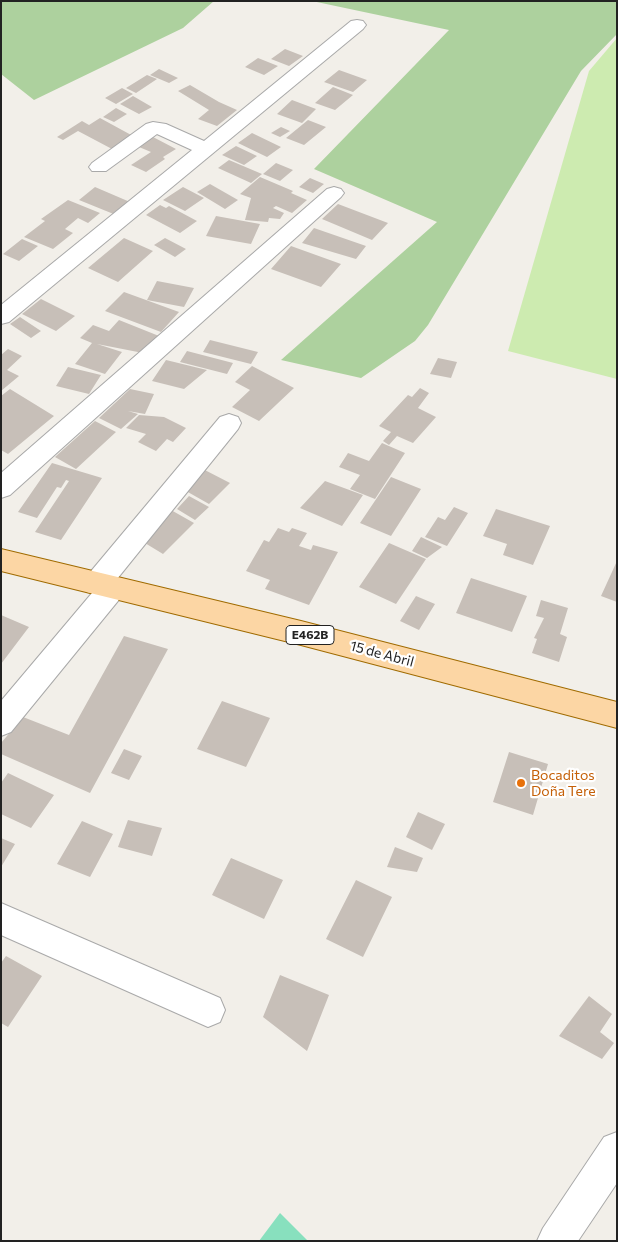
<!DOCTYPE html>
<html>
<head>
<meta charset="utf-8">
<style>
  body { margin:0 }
  #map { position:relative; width:618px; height:1242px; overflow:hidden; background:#f2efe9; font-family:Commissioner,sans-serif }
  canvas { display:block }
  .frame { position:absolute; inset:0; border:2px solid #222; pointer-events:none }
</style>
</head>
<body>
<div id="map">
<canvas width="618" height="1242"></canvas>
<div class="frame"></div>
</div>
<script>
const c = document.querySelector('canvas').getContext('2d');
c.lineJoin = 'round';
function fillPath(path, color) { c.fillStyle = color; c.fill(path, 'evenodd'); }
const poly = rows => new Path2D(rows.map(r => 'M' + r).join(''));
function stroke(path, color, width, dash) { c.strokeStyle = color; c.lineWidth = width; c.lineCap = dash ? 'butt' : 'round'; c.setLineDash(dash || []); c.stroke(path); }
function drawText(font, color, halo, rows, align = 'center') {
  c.font = font + ' Commissioner,sans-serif'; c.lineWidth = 4.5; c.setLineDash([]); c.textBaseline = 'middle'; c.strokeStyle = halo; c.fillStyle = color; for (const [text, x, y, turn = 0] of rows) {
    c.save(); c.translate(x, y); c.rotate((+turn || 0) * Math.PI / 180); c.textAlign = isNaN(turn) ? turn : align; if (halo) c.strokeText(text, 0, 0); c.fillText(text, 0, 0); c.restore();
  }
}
fillPath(poly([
  [617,38,617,379,508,351,589,71]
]), '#cdebb0');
fillPath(poly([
  [1,1,214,1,183,28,34,100,1,74],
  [312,1,617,1,617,34,581,71,428,325,415,341,361,378,281,360,437,222,314,169,449,30]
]), '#add19e');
fillPath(poly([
  [280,1213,308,1241,259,1241]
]), '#88e0be');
fillPath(poly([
  [285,49,303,56,289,66,271,59],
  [258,58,278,66,264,75,245,67],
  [159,69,178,78,169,83,150,75],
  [339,70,367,80,353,92,324,82],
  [147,75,157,79,136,93,126,88],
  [190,85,219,102,237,110,217,126,198,119,209,110,178,91],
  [333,87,353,95,335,110,315,103],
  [122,88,133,94,116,104,105,98],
  [133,96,152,107,139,114,120,104],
  [292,100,316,109,302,123,277,114],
  [116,108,127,114,114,122,103,117],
  [100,118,133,136,112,149,78,131,63,140,57,137,82,121,89,125],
  [308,120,326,127,304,145,286,138],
  [281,127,290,131,280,137,271,133],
  [252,133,281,147,267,157,238,143],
  [153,137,176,149,163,157,165,159,146,172,131,165,151,152,139,147],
  [236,146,257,156,244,165,222,155],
  [229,160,262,174,251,183,218,168],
  [276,163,293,170,280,181,263,174],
  [260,177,293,191,291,193,307,200,292,213,276,206,273,208,284,213,280,219,269,218,268,222,245,220,251,198,240,194],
  [310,178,324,184,313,193,299,187],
  [210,184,238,200,225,209,197,192],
  [95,187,130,202,116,215,79,200],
  [183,187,204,198,185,211,163,200],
  [68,200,100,213,88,223,78,218,65,229,73,233,53,249,24,237,45,221,41,219],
  [338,204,388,223,372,240,322,219],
  [160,205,166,208,169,206,197,221,180,233,146,215],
  [216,216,260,224,251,244,206,236],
  [314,228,366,246,356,259,302,243],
  [124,238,153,251,118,282,88,268],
  [165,238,186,249,175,257,154,245],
  [22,239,38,246,19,261,3,254],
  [291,246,341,264,321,287,271,269],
  [157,281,194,288,184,307,147,300],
  [124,292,179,312,161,332,105,311],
  [41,299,75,316,56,331,22,314],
  [20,317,41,331,31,338,10,324],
  [119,320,159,336,143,353,97,344,122,352,105,374,75,364,92,343,80,338,93,325,109,331],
  [210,340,258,352,251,364,203,352],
  [8,349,22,356,7,370,19,376,1,391,1,355],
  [187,351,233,363,227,374,180,362],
  [438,358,457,362,451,378,430,374],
  [166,360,207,370,184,389,152,381],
  [252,366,294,388,259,421,232,407,250,390,235,382],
  [68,367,101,375,89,394,56,386],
  [420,388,429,393,418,408,436,417,413,443,397,436,389,445,383,441,391,432,379,426,408,395,412,397],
  [10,389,54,416,8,454,1,450,1,396],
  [130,389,154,394,145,414,128,411,138,414,121,429,99,418],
  [139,415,164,417,186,428,173,442,167,439,156,451,138,442,146,434,126,428],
  [95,421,116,432,76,469,55,457],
  [382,443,405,453,375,499,350,489,360,475,339,467,348,453,369,461],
  [52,463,102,478,61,540,35,532,69,481,66,480,61,488,57,487,37,518,18,512],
  [199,467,230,483,209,504,179,487],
  [391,477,421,489,391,536,360,523],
  [325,481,363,495,342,526,300,508],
  [189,496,209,507,195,520,177,509],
  [454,507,468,513,447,546,425,537,438,517,445,520],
  [496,509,550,526,533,565,503,555,507,544,483,536],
  [171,510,194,523,163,554,140,540],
  [278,528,289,532,292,528,307,533,299,546,311,550,313,545,338,552,309,605,265,589,270,580,246,571,264,540,269,542],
  [421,537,442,547,427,558,412,551],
  [389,543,426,559,396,604,359,587],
  [617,561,617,602,601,596],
  [471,578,527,596,512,632,456,613],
  [416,596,435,604,419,630,400,621],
  [541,600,568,608,560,634,567,637,559,662,532,653,537,639,534,638,544,618,536,616],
  [1,615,29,627,1,664],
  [124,636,168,649,90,793,1,754,1,743,23,717,69,735],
  [222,701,270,718,246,767,197,749],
  [124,749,142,756,129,780,111,773],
  [509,752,548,764,533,815,493,802],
  [8,773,54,795,31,828,1,814,1,783],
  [418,812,445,824,432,850,406,837],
  [128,820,162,828,152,856,118,847],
  [82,821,113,834,90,877,57,864],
  [1,838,15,844,1,867],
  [395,847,423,858,417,872,387,867],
  [231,858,283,880,264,919,212,895],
  [356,880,392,897,363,957,326,939],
  [6,956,42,976,8,1027,1,1023,1,963],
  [280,975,329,995,307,1051,263,1017],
  [589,996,612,1014,600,1032,614,1043,602,1059,559,1036]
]), '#c7bfb8');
const street = poly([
  [357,20,363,21,366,25,363,29,9,322,1,324,1,305,192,150,157,134,106,171,92,171,89,167,92,163,146,124,153,122,166,124,204,141,351,21,357,20],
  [334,187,341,189,344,193,341,197,10,495,1,498,1,473,327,189,334,187],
  [229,414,238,417,241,423,238,429,117,579,122,580,125,588,122,596,11,732,1,736,1,701,92,593,87,592,84,584,87,576,220,417,229,414],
  [1,903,220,998,225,1010,220,1022,208,1027,1,935,1,903],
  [617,1132,617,1183,578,1241,537,1241,543,1228,604,1137,617,1132]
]);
const primary = poly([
  [1,549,301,621,617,702,617,728,301,645,1,571,1,549]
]);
stroke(street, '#a9a9a9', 2);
stroke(primary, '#a06b00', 2);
fillPath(street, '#fff');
fillPath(primary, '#fcd6a4');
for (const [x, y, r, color] of [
  [521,783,5,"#e8710a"]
]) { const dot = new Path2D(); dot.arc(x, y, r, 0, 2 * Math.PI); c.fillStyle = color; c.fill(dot); stroke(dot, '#fff', 2); }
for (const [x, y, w] of [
  [310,635,48]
]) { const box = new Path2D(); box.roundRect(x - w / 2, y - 9.5, w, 19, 4); c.fillStyle = '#fff'; c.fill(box); stroke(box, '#222', 1); }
drawText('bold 12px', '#222', null, [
  ["E462B",310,635]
]);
drawText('14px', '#222', '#fff', [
  ["15 de Abril",382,654,15]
]);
drawText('14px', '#c56008', '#fff', [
  ["Bocaditos",531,775],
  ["Doña Tere",531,791]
], 'left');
</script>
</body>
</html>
